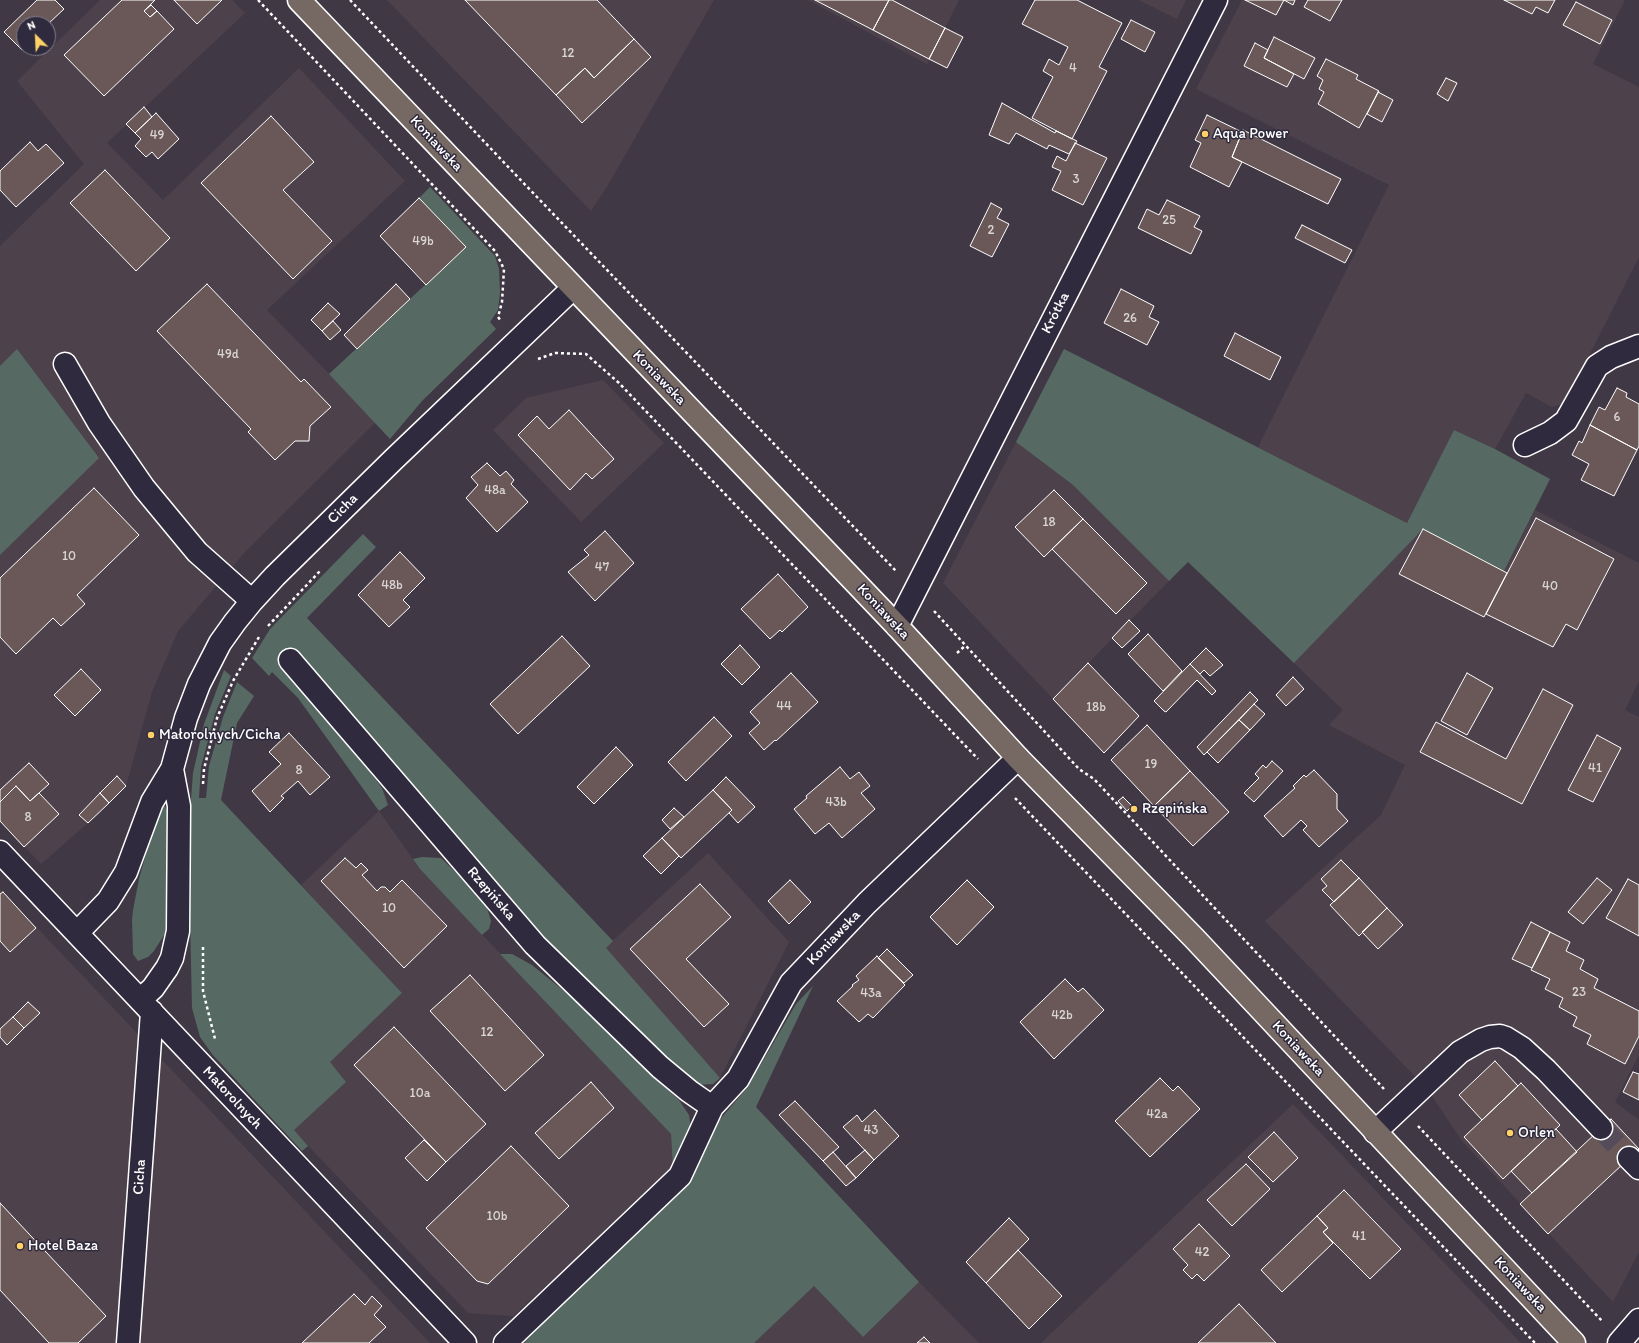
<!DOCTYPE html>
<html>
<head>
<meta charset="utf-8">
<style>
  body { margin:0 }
  #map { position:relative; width:1639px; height:1343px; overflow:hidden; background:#413845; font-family:Itim,sans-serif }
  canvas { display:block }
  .north { position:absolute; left:16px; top:16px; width:40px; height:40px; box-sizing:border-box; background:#2f2a3d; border:1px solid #827f8b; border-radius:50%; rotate:336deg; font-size:11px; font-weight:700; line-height:16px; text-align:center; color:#fff }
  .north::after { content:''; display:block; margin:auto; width:14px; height:18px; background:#ffd166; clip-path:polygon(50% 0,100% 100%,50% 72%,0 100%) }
</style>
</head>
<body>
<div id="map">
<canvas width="1639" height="1343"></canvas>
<div class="north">N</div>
</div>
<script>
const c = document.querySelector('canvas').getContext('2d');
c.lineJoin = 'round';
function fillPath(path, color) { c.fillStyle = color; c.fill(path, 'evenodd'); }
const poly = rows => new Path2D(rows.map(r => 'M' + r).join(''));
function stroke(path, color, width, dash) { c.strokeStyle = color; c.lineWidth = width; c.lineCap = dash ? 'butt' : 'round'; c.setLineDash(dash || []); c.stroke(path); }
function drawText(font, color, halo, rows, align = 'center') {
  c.font = font + ' Itim,sans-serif'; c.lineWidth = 3; c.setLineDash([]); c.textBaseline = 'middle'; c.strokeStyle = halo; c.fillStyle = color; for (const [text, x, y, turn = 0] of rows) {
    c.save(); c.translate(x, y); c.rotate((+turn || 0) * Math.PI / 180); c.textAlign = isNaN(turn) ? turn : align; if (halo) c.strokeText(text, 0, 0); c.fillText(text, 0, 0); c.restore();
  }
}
fillPath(poly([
  [100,0,232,0,245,13,107,143,163,200,299,68,405,181,267,310,376,422,245,552,178,631,152,692,126,786,88,823,41,864,0,821,0,246,84,164,17,81],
  [387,0,714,0,608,185,591,211],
  [808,0,959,0,927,64],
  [1139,0,1186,0,1177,19],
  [1242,0,1625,0,1593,64,1639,87,1639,257,1565,403,1552,407,1526,393,1495,449,1454,430,1407,523,1258,447,1389,185,1196,89],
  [603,380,664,443,581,522,493,430,526,398],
  [1016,442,1073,485,1169,581,1053,699,943,583],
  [1535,510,1639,563,1639,681,1625,710,1639,717,1639,1055,1615,1102,1639,1120,1639,1252,1613,1302,1462,1141,1428,1090,1265,921,1381,815,1405,765,1329,725,1343,710,1294,663,1423,529,1504,571],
  [379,811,420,869,671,1134,673,1170,513,1316,468,1313,293,1130,346,1082,329,1062,402,993,301,885],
  [708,853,789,942,720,1078,605,948],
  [0,889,81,974,430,1343,0,1343],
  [1293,1104,1521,1343,1041,1343],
  [919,1282,979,1343,754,1343,814,1286,863,1337]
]), '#4d424b');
fillPath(poly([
  [430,187,495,256,499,269,500,293,498,310,490,322,496,329,422,401,390,439,329,374,466,247,419,198],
  [17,349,99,458,0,555,0,366],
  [1064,349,1407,523,1454,430,1495,449,1550,479,1504,571,1423,529,1294,663,1188,562,1169,581,1073,485,1016,442],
  [363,534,376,547,307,618,613,941,606,948,720,1078,713,1084,698,1085,658,1055,561,957,403,785,293,649,283,657,382,788,388,805,379,811,298,698,272,672,269,676,252,658,270,629],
  [224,670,231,676,215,714,201,767,199,798,206,798,209,766,223,717,237,682,254,696,237,723,221,800,402,993,330,1062,346,1082,294,1130,308,1146,302,1151,212,1054,200,1037,192,1008,189,875,190,812,193,773,204,724],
  [163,806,165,806,168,811,167,918,166,932,154,951,148,957,138,961,133,954,132,920,133,910,139,879,151,836],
  [422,857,441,858,485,901,491,921,489,929,482,935,420,869,413,859],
  [500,954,512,954,532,965,606,1025,648,1072,679,1100,689,1115,691,1128,673,1170,671,1134],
  [813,986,756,1107,919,1282,863,1337,814,1286,754,1343,524,1343,608,1256,703,1149,717,1123,747,1088,796,1004]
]), '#566a63');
const building = poly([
  [37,0,55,0,64,9,48,24,24,24,24,48,22,50,4,32,37,0],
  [122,0,155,0,144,11,150,17,157,11,174,29,104,96,64,55,122,0],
  [174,0,222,0,197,24,174,0],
  [465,0,597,0,634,39,594,78,585,68,556,95,465,0],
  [815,0,889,0,873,30,815,0],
  [889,0,892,0,945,28,929,59,873,30,889,0],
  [1035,0,1077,0,1122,23,1099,67,1107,71,1072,139,1032,118,1053,77,1043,71,1049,59,1059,65,1068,47,1022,24,1035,0],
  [1245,0,1295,0,1293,5,1284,0,1276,15,1245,0],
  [1308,0,1342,0,1330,21,1304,7,1308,0],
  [1504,0,1555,0,1548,13,1536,7,1532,14,1504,0],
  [1576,2,1612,20,1600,44,1563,25,1576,2],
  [151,5,157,11,150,17,144,11,151,5],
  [1131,20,1155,32,1145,52,1121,39,1131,20],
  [945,28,963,37,947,68,929,59,945,28],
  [1274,37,1315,58,1304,79,1264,58,1274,37],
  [634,39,651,57,582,123,556,95,585,68,594,78,634,39],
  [1255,43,1268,50,1264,58,1294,74,1287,87,1244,66,1255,43],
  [1326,59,1358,75,1356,79,1379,91,1359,128,1318,104,1324,92,1319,89,1323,80,1317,76,1326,59],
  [1446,78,1457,83,1448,101,1437,94,1446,78],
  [1378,92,1393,100,1382,122,1367,114,1378,92],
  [1002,103,1055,133,1056,131,1077,141,1069,154,1049,145,1047,149,1016,133,1009,144,989,135,1002,103],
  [144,107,152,117,135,133,126,124,144,107],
  [156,113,179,139,158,159,152,152,146,157,135,146,141,139,135,133,156,113],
  [1207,115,1242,132,1232,157,1242,162,1229,187,1190,167,1201,143,1195,140,1207,115],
  [271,116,314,162,283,190,332,241,293,279,201,183,271,116],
  [1243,130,1341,179,1328,204,1232,157,1243,130],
  [30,142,38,151,46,144,64,163,16,207,0,190,0,171,30,142],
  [1075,143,1107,158,1083,205,1052,190,1061,171,1052,167,1057,156,1066,161,1075,143],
  [105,170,170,238,136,271,70,203,105,170],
  [419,198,466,247,426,285,380,236,419,198],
  [1167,200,1200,216,1194,227,1202,231,1191,254,1138,228,1147,209,1159,215,1167,200],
  [991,203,1002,209,997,218,1009,224,992,257,970,246,991,203],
  [1302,225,1352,250,1345,263,1295,238,1302,225],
  [207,284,301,382,304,379,331,407,310,426,309,441,295,441,275,460,248,432,251,429,157,331,207,284],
  [396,284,410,299,357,349,344,335,396,284],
  [1121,289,1154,306,1149,317,1159,322,1147,345,1104,323,1121,289],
  [328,303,340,314,322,331,311,320,328,303],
  [333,321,341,330,330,340,322,331,333,321],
  [1235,333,1281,357,1270,380,1224,356,1235,333],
  [1617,388,1627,393,1626,397,1639,404,1639,446,1637,450,1590,425,1599,407,1605,410,1617,388],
  [569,410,614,459,592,479,586,473,570,490,518,435,537,416,549,429,569,410],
  [1590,425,1637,450,1614,496,1581,480,1589,464,1572,455,1579,441,1582,443,1590,425],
  [487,463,500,476,506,471,514,480,511,484,528,502,497,532,466,498,478,485,471,477,487,463],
  [94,488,139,535,77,595,85,604,61,626,53,618,16,654,0,637,0,578,94,488],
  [1054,490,1083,519,1044,557,1015,527,1054,490],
  [1536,518,1614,559,1577,630,1566,624,1553,647,1486,614,1536,518],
  [1083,519,1147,583,1116,614,1052,549,1083,519],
  [1423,529,1507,573,1484,617,1399,574,1423,529],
  [605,531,634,563,595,601,568,572,589,555,584,550,605,531],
  [400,552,425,578,403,600,410,607,389,627,358,595,400,552],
  [778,574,808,607,782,632,780,630,770,639,741,609,778,574],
  [1129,620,1140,631,1122,648,1112,638,1129,620],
  [1148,634,1182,671,1163,691,1128,654,1148,634],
  [562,636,590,666,518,734,490,704,562,636],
  [740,645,760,667,742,685,721,664,740,645],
  [1206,648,1223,665,1210,676,1204,670,1200,674,1190,664,1206,648],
  [1088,663,1139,716,1104,753,1053,699,1088,663],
  [1190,664,1216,691,1212,695,1197,680,1166,712,1164,711,1154,701,1190,664],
  [81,669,101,690,75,716,54,695,81,669],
  [791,673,818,702,776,741,775,740,764,750,749,733,760,723,750,712,791,673],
  [1467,673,1493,688,1467,735,1441,721,1467,673],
  [1293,677,1304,689,1286,706,1276,695,1293,677],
  [1543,689,1573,705,1522,804,1420,752,1436,722,1506,759,1543,689],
  [1250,692,1258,700,1204,755,1197,747,1250,692],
  [1254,704,1265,714,1250,730,1239,720,1254,704],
  [714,717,732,736,686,781,668,762,714,717],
  [1239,720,1250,730,1218,763,1207,752,1239,720],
  [1147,725,1190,771,1154,806,1111,760,1147,725],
  [289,733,330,777,310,795,298,781,281,796,284,798,270,812,252,791,281,764,269,752,289,733],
  [1597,735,1621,748,1593,802,1568,790,1597,735],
  [616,747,633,765,594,804,577,787,616,747],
  [1272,761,1283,771,1254,802,1244,793,1259,778,1255,774,1263,765,1266,768,1272,761],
  [29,763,49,784,30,801,16,786,0,802,0,790,29,763],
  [840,767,850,779,859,772,870,786,861,793,875,809,842,838,829,823,815,834,794,809,807,798,806,796,840,767],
  [1314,770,1337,794,1337,809,1348,821,1319,847,1303,830,1307,826,1301,820,1283,837,1264,816,1295,788,1293,786,1304,775,1306,777,1314,770],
  [1190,771,1229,812,1193,846,1154,806,1190,771],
  [117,776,126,786,109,803,100,793,117,776],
  [726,777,755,807,738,823,729,813,732,810,713,790,726,777],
  [16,786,30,801,39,793,59,814,24,847,0,821,0,802,16,786],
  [713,790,732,810,681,858,662,838,713,790],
  [100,793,109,803,88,823,79,815,100,793],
  [1123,797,1132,806,1127,811,1118,801,1123,797],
  [674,808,684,817,670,829,662,820,674,808],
  [662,838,679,856,661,874,643,856,662,838],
  [345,858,356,868,361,863,368,870,362,875,377,891,381,887,385,887,390,892,402,880,447,926,404,968,321,881,345,858],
  [1341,860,1359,878,1334,902,1322,890,1327,886,1321,879,1341,860],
  [1359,878,1387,908,1359,936,1330,905,1359,878],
  [1597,878,1612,890,1583,924,1568,912,1597,878],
  [1628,879,1639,885,1639,936,1606,918,1628,879],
  [790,880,811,902,789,924,768,901,790,880],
  [967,880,994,907,957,945,930,917,967,880],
  [700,884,731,917,686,959,729,1004,704,1027,630,949,700,884],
  [3,892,36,928,10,952,0,941,0,894,3,892],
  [1387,908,1403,925,1378,949,1362,932,1387,908],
  [1531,922,1550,932,1532,968,1512,959,1531,922],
  [1550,932,1570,942,1566,951,1584,960,1580,969,1598,979,1594,988,1639,1011,1639,1036,1625,1064,1587,1044,1591,1035,1573,1026,1577,1017,1559,1007,1563,998,1545,989,1550,979,1531,970,1550,932],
  [887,949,913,975,904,983,878,958,887,949],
  [877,956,905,985,873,1018,868,1014,859,1022,837,1001,853,986,852,985,859,980,856,976,877,956],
  [470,975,544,1055,505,1091,430,1011,470,975],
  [1065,979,1078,992,1083,988,1104,1010,1054,1059,1020,1022,1065,979],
  [28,1002,40,1013,24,1028,13,1017,28,1002],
  [13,1017,24,1028,7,1045,0,1037,0,1029,13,1017],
  [394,1027,486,1124,446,1162,354,1065,394,1027],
  [1495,1061,1518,1086,1482,1120,1459,1095,1495,1061],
  [1633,1072,1639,1074,1639,1100,1623,1092,1633,1072],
  [1160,1078,1173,1091,1178,1086,1200,1109,1150,1157,1115,1121,1160,1078],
  [591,1082,614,1108,559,1159,535,1133,591,1082],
  [1521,1083,1560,1125,1503,1179,1464,1137,1521,1083],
  [795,1101,839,1147,823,1161,779,1115,795,1101],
  [875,1110,899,1136,874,1160,843,1127,857,1115,862,1122,875,1110],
  [1611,1119,1639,1149,1548,1234,1520,1204,1611,1119],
  [1556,1129,1577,1152,1532,1193,1511,1171,1556,1129],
  [1274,1132,1298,1158,1273,1182,1248,1157,1274,1132],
  [424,1140,446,1162,427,1181,405,1158,424,1140],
  [511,1146,569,1206,488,1284,477,1281,426,1228,511,1146],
  [865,1150,874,1160,856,1178,846,1166,865,1150],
  [833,1152,856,1178,846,1186,823,1161,833,1152],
  [1246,1164,1270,1189,1232,1226,1207,1200,1246,1164],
  [1344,1190,1401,1249,1370,1279,1323,1232,1328,1228,1317,1216,1344,1190],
  [0,1203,106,1316,78,1343,49,1343,0,1290,0,1203],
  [1317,1216,1328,1228,1323,1232,1333,1243,1282,1292,1261,1270,1317,1216],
  [1009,1218,1029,1239,986,1283,966,1262,1009,1218],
  [1199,1224,1230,1256,1204,1281,1197,1274,1192,1279,1183,1270,1188,1265,1173,1249,1199,1224],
  [1018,1250,1062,1296,1029,1329,986,1283,1018,1250],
  [354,1294,365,1305,372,1296,382,1306,374,1315,386,1327,369,1343,302,1343,354,1294],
  [1239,1304,1276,1343,1198,1343,1239,1304],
  [924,1337,930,1343,917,1343,924,1337]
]);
fillPath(building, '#6a5858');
stroke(building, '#fff', 1);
stroke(poly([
  [1601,1128,1629,1158]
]), '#544c58', 22, [22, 11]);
const minor = poly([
  [65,364,99,423,144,488,197,552,252,601],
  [1525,445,1550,433,1566,421,1597,366,1611,357,1639,346],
  [897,626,1216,0],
  [290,660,535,945,660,1067,689,1091,712,1107],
  [0,852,465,1343],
  [77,933,108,901,126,872,152,802,172,769,186,718,199,684,220,643,235,622,252,601,275,576,393,460,573,288],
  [141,999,153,988,167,968,172,958,178,931,179,806,172,769],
  [1375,1132,1460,1052,1481,1040,1490,1037,1500,1036,1506,1038,1522,1048,1546,1070,1601,1128],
  [1629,1158,1639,1168],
  [128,1343,152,1012],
  [505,1343,680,1176,712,1107,738,1079,791,983,867,903,1018,758],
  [1619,1343,1639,1320]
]);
const major = poly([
  [299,0,897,626,1018,758,1194,938,1574,1343]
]);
stroke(minor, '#fff', 25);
stroke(major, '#fff', 25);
stroke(poly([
  [258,0,495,251,504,269,502,302,498,317,501,321],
  [350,0,513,172,896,571],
  [538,359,555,353,586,354,619,383,978,759],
  [934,611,1079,769,1094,779,1384,1089],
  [268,626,320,571],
  [957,653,966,645],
  [203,784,204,769,217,718,233,681,259,637],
  [1015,798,1535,1343],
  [203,947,203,991,215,1039],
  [1418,1126,1603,1322]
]), '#fff', 2.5, [3, 3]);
stroke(minor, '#2f2a3d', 22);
stroke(major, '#766964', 22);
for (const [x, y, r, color] of [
  [1205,134,4,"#ffd166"],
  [151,735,4,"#ffd166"],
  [1134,809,4,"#ffd166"],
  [1510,1133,4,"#ffd166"],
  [20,1246,4,"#ffd166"]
]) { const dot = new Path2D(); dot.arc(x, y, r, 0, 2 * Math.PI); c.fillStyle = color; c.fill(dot); stroke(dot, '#2f2a3d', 1.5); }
drawText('13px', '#dad5d5', null, [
  ["12",568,54],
  ["4",1073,69],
  ["49",157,136],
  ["3",1076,180],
  ["25",1169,221],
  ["2",991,231],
  ["49b",423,242],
  ["26",1130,319],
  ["49d",228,355],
  ["6",1617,418],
  ["48a",495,491],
  ["18",1049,523],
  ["10",69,557],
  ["47",602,568],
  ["48b",392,586],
  ["40",1550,587],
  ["44",784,707],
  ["18b",1096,708],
  ["19",1151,765],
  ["41",1595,769],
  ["8",299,771],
  ["43b",836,803],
  ["8",28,818],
  ["10",389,909],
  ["23",1579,993],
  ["43a",871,994],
  ["42b",1062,1016],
  ["12",487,1033],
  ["10a",420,1094],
  ["42a",1157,1115],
  ["43",871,1131],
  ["10b",497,1217],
  ["41",1359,1237],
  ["42",1202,1253]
]);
drawText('15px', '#fff', '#2f2a3d', [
  ["Aqua Power",1213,134],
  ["Małorolnych/Cicha",159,735],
  ["Rzepińska",1142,809],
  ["Orlen",1518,1133],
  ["Hotel Baza",28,1246]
], 'left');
drawText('15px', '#fff', '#2f2a3d', [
  ["Koniawska",436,144,47],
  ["Krótka",1056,313,-63],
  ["Koniawska",659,378,46],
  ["Cicha",343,509,-45],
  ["Koniawska",883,612,47],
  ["Rzepińska",491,894,49],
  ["Koniawska",834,938,-46],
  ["Koniawska",1298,1049,47],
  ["Małorolnych",232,1098,47],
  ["Cicha",140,1177,-86],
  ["Koniawska",1520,1285,47]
]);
</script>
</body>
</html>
